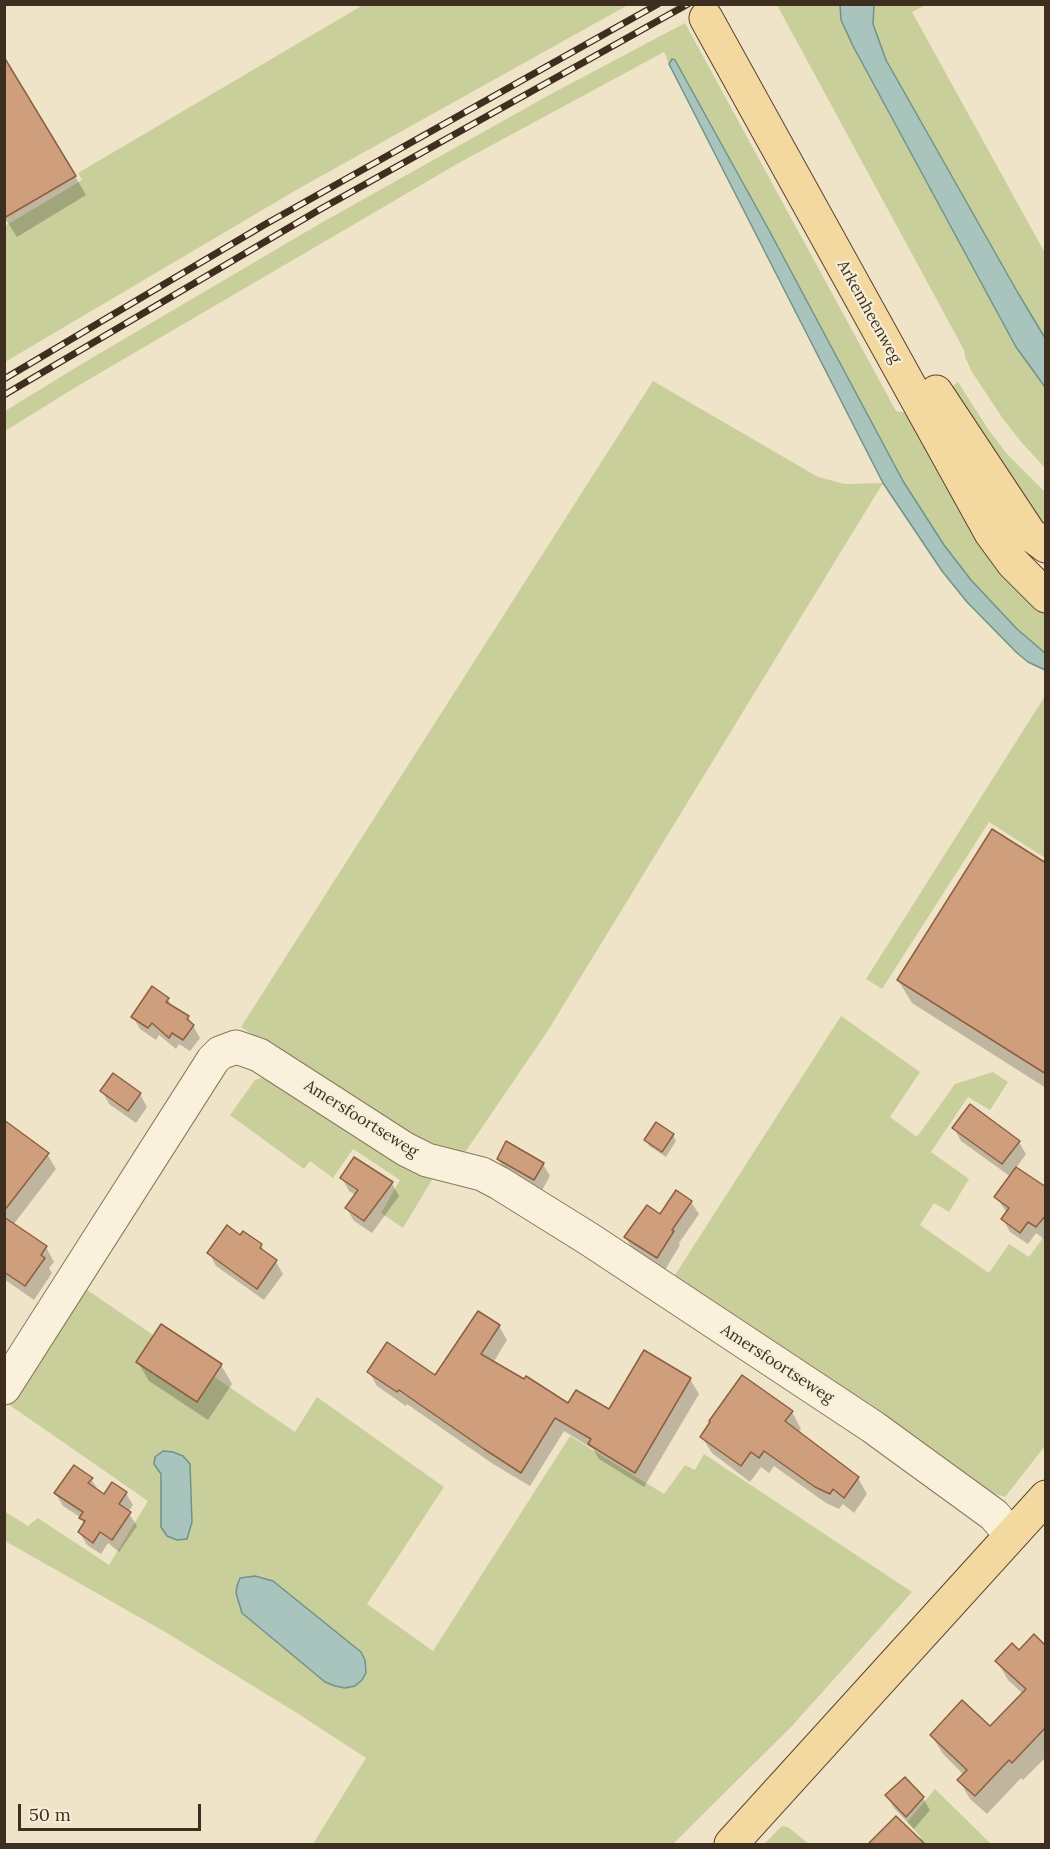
<!DOCTYPE html>
<html>
<head>
<meta charset="utf-8">
<style>
  body { margin:0 }
  #map { position:relative; width:1050px; height:1849px; overflow:hidden; background:#f0e4c8; font-family:Lora,serif }
  canvas { display:block }
  .frame { position:absolute; inset:0; border:6px solid #3d2e20; pointer-events:none }
  .scale { position:absolute; left:18px; top:1804px; width:183px; height:27px; box-sizing:border-box; border:3px solid #3d2e20; border-top:0; padding-left:8px; font-size:18px; line-height:21px; white-space:nowrap; color:#3d2e20; -webkit-text-stroke:4px #f7eed8; paint-order:stroke }
</style>
</head>
<body>
<div id="map">
<canvas width="1050" height="1849"></canvas>
<div class="frame"></div>
<div class="scale">50 m</div>
</div>
<script>
const c = document.querySelector('canvas').getContext('2d');
c.lineJoin = 'round';
function fillPath(path, color) { c.fillStyle = color; c.fill(path, 'evenodd'); }
const poly = rows => new Path2D(rows.map(r => 'M' + r).join(''));
function stroke(path, color, width, dash) { c.strokeStyle = color; c.lineWidth = width; c.lineCap = dash ? 'butt' : 'round'; c.setLineDash(dash || []); c.stroke(path); }
function drawText(font, color, halo, rows, align = 'center') {
  c.font = font + ' Lora,serif'; c.lineWidth = 4.5; c.setLineDash([]); c.textBaseline = 'middle'; c.strokeStyle = halo; c.fillStyle = color; for (const [text, x, y, turn = 0] of rows) {
    c.save(); c.translate(x, y); c.rotate((+turn || 0) * Math.PI / 180); c.textAlign = isNaN(turn) ? turn : align; if (halo) c.strokeText(text, 0, 0); c.fillText(text, 0, 0); c.restore();
  }
}
fillPath(poly([
  [363,5,628,5,298,189,5,362,5,226,82,180,78,173],
  [777,5,840,5,841,20,853,46,1016,347,1045,387,1045,468,1022,443,1003,419,972,372,965,357,964,350],
  [874,5,926,5,912,12,1045,253,1045,338,1018,293,886,60,873,24],
  [685,23,896,411,908,413,1045,607,1045,653,1017,629,971,580,944,545,903,481,770,232,675,60,670,61,669,64,664,52,457,164,76,387,5,431,5,411,85,362,321,223,551,94],
  [653,381,818,477,845,484,883,483,547,1032,466,1151,460,1155,405,1139,241,1027],
  [958,382,988,429,1007,454,1045,492,1045,527,1036,521,950,388],
  [1045,696,1045,858,989,822,882,989,866,979],
  [841,1016,920,1072,890,1117,917,1137,955,1084,993,1072,1008,1082,990,1110,968,1097,931,1152,969,1179,949,1212,934,1203,920,1225,989,1273,1009,1244,1029,1257,1045,1235,1045,1446,1005,1497,971,1487,668,1283,675,1275],
  [261,1078,269,1078,438,1170,403,1228,381,1213,400,1180,353,1149,333,1178,310,1161,304,1169,230,1115,255,1080],
  [80,1285,295,1432,317,1397,444,1487,367,1604,433,1651,570,1436,664,1494,685,1465,695,1470,704,1454,912,1592,792,1726,673,1844,313,1844,366,1758,300,1715,167,1633,5,1541,4,1511,28,1526,38,1518,109,1565,148,1501,8,1404],
  [255,1576,361,1652,240,1578],
  [935,1789,991,1844,914,1844,921,1837,907,1822],
  [782,1826,788,1827,809,1844,764,1844]
]), '#c9cf9b');
const water = poly([
  [840,5,874,5,873,24,886,60,1018,293,1045,338,1045,387,1016,347,853,46,841,20,840,5],
  [672,59,675,60,770,232,903,481,944,545,971,580,1017,629,1045,653,1045,670,1028,662,1017,653,967,602,942,571,883,483,669,64,672,59],
  [163,1451,173,1452,183,1456,190,1464,192,1522,187,1539,177,1540,167,1536,161,1527,161,1474,154,1464,155,1457,163,1451],
  [255,1576,273,1581,361,1652,365,1660,366,1673,362,1680,355,1686,345,1688,335,1686,325,1682,242,1613,236,1593,237,1586,240,1578,255,1576]
]);
fillPath(water, '#a9c4bc');
stroke(water, '#6f938a', 1.5);
fillPath(poly([
  [75,176,86,195,17,237,4,217],
  [1046,865,1046,1088,912,1003,898,980],
  [168,999,173,1008,188,1017,200,1038,190,1051,179,1044,176,1049,159,1035,156,1040,140,1029,133,1017],
  [113,1075,140,1094,147,1107,136,1123,109,1104,102,1091],
  [954,1128,1019,1142,1026,1154,1016,1168,1046,1193,1044,1239,1036,1233,1028,1244,1010,1232,1003,1219,1007,1213,996,1197,1011,1177,961,1141],
  [4,1135,47,1154,56,1169,13,1225,46,1247,54,1262,49,1268,52,1273,34,1300,4,1279],
  [673,1135,676,1141,666,1157,649,1146,646,1140],
  [498,1159,543,1164,550,1176,541,1192,506,1171],
  [342,1178,392,1184,399,1196,372,1233,354,1221,347,1209,356,1195,349,1191],
  [691,1202,699,1214,679,1243,680,1245,665,1270,633,1250,626,1238,660,1216],
  [241,1237,261,1245,266,1255,276,1262,283,1274,264,1300,216,1266,209,1253],
  [499,1326,507,1340,493,1363,568,1405,610,1411,645,1352,690,1379,699,1394,644,1487,599,1459,593,1449,564,1431,530,1486,493,1464,407,1404,406,1406,377,1386,369,1372,436,1377],
  [138,1362,221,1365,232,1384,208,1420,149,1381],
  [792,1412,801,1429,798,1433,858,1478,867,1494,854,1513,843,1504,839,1509,826,1503,774,1466,769,1473,761,1467,750,1482,712,1453,702,1437],
  [91,1479,99,1491,104,1496,126,1493,133,1505,128,1512,137,1526,119,1552,108,1543,101,1554,87,1545,79,1532,85,1525,80,1517,63,1506,56,1494],
  [1046,1648,1046,1757,1023,1780,1021,1778,987,1814,970,1799,959,1780,964,1775,943,1754,932,1736,990,1729,1023,1694,1008,1680,997,1661,1019,1652],
  [887,1796,923,1798,930,1810,914,1829,894,1808]
]), '#0003');
const building = poly([
  [4,57,76,176,4,218,4,57],
  [992,829,1046,863,1046,1074,897,980,992,829],
  [152,986,169,998,166,1002,189,1016,187,1019,194,1025,183,1040,172,1033,169,1038,152,1023,148,1028,131,1017,152,986],
  [113,1073,141,1093,128,1111,100,1091,113,1073],
  [970,1104,1020,1141,1002,1164,952,1128,970,1104],
  [4,1120,49,1153,4,1211,4,1120],
  [656,1122,674,1134,662,1152,644,1140,656,1122],
  [506,1141,544,1163,534,1180,497,1159,506,1141],
  [354,1157,393,1182,364,1221,345,1208,358,1190,340,1178,354,1157],
  [1016,1167,1046,1187,1046,1215,1036,1227,1028,1222,1020,1233,1001,1219,1009,1208,994,1197,1016,1167],
  [676,1190,692,1201,672,1230,674,1231,657,1258,624,1237,647,1205,660,1214,676,1190],
  [4,1217,47,1246,41,1255,45,1258,25,1286,4,1272,4,1217],
  [227,1225,240,1235,243,1231,262,1244,260,1248,277,1260,257,1289,207,1253,227,1225],
  [478,1311,500,1325,481,1354,524,1379,526,1376,568,1403,576,1390,609,1409,644,1350,691,1378,635,1473,588,1444,591,1439,555,1418,521,1473,484,1449,399,1390,397,1392,367,1372,387,1342,435,1375,478,1311],
  [161,1324,222,1364,197,1402,136,1362,161,1324],
  [742,1375,793,1411,785,1421,859,1477,844,1498,833,1489,830,1494,815,1487,764,1451,759,1458,751,1452,741,1466,700,1437,710,1422,709,1421,742,1375],
  [74,1465,93,1478,88,1483,104,1494,112,1482,127,1492,119,1504,131,1512,112,1540,100,1532,93,1543,78,1532,85,1521,79,1518,83,1512,54,1493,74,1465],
  [1034,1634,1046,1646,1046,1727,1012,1763,1009,1760,975,1796,957,1780,967,1770,930,1735,962,1700,990,1726,1026,1689,995,1661,1012,1643,1019,1650,1034,1634],
  [905,1777,924,1797,906,1817,885,1795,905,1777],
  [896,1816,926,1845,867,1845,896,1816]
]);
fillPath(building, '#cf9f7d');
stroke(building, '#8d5f41', 1.5);
const minor = poly([
  [4,1388,213,1060,220,1053,236,1047,259,1055,405,1149,427,1160,482,1174,499,1183,589,1239,873,1427,994,1515,1011,1535]
]);
const major = poly([
  [706,18,991,533,1013,563,1046,596],
  [936,392,1030,534,1046,546],
  [731,1844,1046,1497]
]);
stroke(minor, '#8d765c', 35);
stroke(major, '#5b4430', 35);
stroke(minor, '#faf1dc', 33);
stroke(major, '#f3d9a0', 33);
const rail = poly([
  [4,379,264,225,658,4],
  [4,395,319,210,688,4]
]);
stroke(rail, '#3d2e20', 7);
stroke(rail, '#f7eed8', 4.5, [14]);
drawText('16px', '#3d2e20', '#f7eed8', [
  ["Arkemheenweg",869,312,61],
  ["Amersfoortseweg",361,1119,32],
  ["Amersfoortseweg",777,1364,33]
]);
</script>
</body>
</html>
